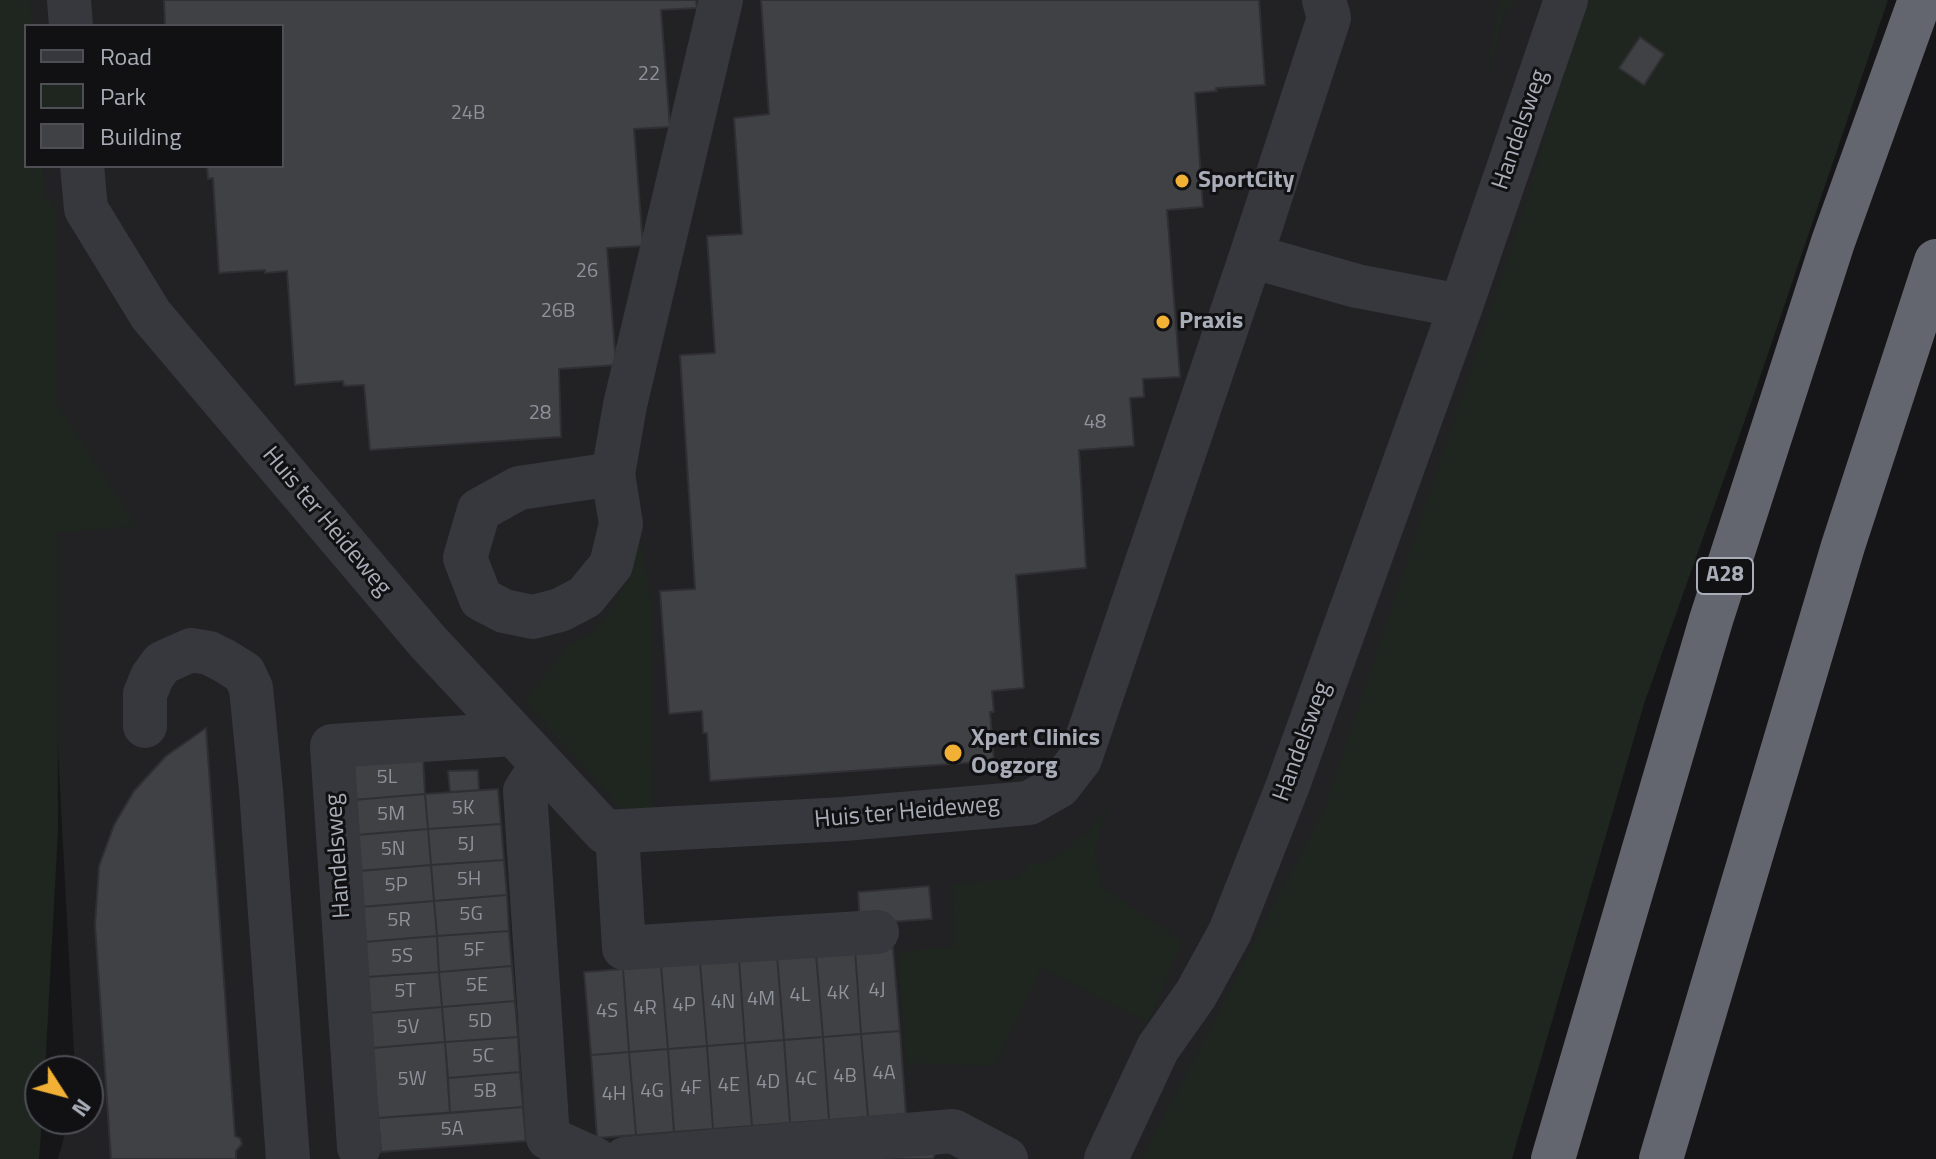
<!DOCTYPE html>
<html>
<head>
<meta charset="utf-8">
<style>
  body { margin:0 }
  #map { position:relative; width:1936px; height:1159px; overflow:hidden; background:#161618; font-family:"Titillium Web",sans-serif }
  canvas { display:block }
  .legend { position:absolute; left:24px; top:24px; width:260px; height:144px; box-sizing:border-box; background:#111113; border:2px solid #4d4f55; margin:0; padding:10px 14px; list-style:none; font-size:24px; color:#a8adb8 }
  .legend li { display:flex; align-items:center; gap:16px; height:40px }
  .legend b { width:40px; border:2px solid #4d4f55 }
  .north { position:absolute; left:24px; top:1055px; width:80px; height:80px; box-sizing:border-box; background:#111113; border:2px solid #4d4f55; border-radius:50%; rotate:126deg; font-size:22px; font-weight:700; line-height:32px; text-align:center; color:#a8adb8 }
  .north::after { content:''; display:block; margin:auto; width:28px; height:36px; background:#f2b134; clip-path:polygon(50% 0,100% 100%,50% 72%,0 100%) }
</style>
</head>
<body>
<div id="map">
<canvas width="1936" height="1159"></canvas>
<ul class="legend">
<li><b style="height:10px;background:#37383d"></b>Road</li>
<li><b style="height:22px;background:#1e261f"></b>Park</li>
<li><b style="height:22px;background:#404145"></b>Building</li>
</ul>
<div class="north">N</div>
</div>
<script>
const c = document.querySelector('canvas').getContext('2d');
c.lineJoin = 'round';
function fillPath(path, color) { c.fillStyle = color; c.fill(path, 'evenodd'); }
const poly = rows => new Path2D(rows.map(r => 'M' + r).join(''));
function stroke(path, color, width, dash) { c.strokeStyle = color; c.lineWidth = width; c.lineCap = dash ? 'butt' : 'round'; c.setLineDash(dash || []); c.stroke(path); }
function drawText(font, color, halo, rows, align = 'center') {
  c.font = font + ' "Titillium Web",sans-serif'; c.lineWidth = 6; c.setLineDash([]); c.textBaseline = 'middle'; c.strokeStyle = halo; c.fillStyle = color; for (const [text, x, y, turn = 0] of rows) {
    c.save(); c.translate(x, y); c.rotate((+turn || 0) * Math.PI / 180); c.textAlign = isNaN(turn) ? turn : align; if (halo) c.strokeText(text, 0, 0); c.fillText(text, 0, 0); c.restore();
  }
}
fillPath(poly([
  [18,0,1670,0,1202,1159,58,1159,69,1119,88,1119,88,1071,75,1071,27,166,282,166,282,26,26,26]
]), '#222225');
fillPath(poly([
  [0,0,30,0,32,26,26,26,26,166,42,166,44,195,56,209,56,403,137,526,57,533,58,830,45,1071,40,1071,40,1119,42,1119,39,1159,0,1159],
  [1499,0,1515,0,1504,15,1484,95],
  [1580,0,1888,0,1758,383,1644,704,1512,1159,1142,1159,1325,807,1521,219,1570,52],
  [637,520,652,607,653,822,631,820,525,701,567,646,592,632,615,605,628,578],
  [1109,807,1094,848,1102,887,1182,941,1148,1023,1041,968,995,1066,906,1063,898,952,953,946,954,884,1017,878,1029,864,1050,861,1087,832]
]), '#1e261f');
const building = poly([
  [164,0,696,0,697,8,661,10,670,127,634,129,643,246,607,248,616,365,559,369,561,437,370,450,364,385,344,386,343,381,295,385,287,271,265,273,265,270,219,273,213,178,208,179,207,166,282,166,282,26,165,26,164,0],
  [761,0,1259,0,1265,85,1216,88,1217,91,1195,93,1203,207,1167,210,1180,377,1143,379,1144,397,1130,398,1134,446,1079,450,1086,568,1016,575,1024,688,992,691,994,712,990,712,994,761,710,781,707,733,703,733,702,711,669,714,660,591,695,589,680,355,715,353,707,236,742,234,734,118,769,114,761,0],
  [1640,37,1664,54,1644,85,1619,68,1640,37],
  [206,728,235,1136,240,1138,242,1144,236,1151,236,1159,111,1159,95,925,99,866,114,825,134,791,166,756,206,728],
  [423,757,425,794,353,800,350,763,423,757],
  [478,770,479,790,450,792,448,771,478,770],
  [498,789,501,824,428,829,425,794,498,789],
  [425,794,428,829,356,835,353,800,425,794],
  [501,824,504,860,431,865,428,829,501,824],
  [428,829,431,865,359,871,356,835,428,829],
  [504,860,507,895,434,901,431,865,504,860],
  [431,865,434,901,361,907,359,871,431,865],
  [929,886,932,919,860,924,858,892,929,886],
  [507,895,509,931,437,936,434,901,507,895],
  [434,901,437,936,364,942,361,907,434,901],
  [509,931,512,966,439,972,437,936,509,931],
  [437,936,439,972,367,977,364,942,437,936],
  [893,948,900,1031,861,1034,855,950,893,948],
  [855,950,861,1034,823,1037,816,954,855,950],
  [816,954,823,1037,784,1040,777,956,816,954],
  [777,956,784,1040,745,1043,739,960,777,956],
  [739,960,745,1043,707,1046,700,963,739,960],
  [700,963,707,1046,668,1049,661,966,700,963],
  [512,966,515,1001,442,1007,439,972,512,966],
  [661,966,668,1049,629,1052,623,969,661,966],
  [623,969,629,1052,591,1055,584,972,623,969],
  [439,972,442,1007,369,1013,367,977,439,972],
  [515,1001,518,1037,445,1042,442,1007,515,1001],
  [442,1007,445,1042,372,1048,369,1013,442,1007],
  [900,1031,906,1114,868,1117,861,1034,900,1031],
  [861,1034,868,1117,829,1120,823,1037,861,1034],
  [518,1037,520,1072,448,1078,445,1042,518,1037],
  [823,1037,829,1120,790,1123,784,1040,823,1037],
  [784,1040,790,1123,752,1126,745,1043,784,1040],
  [445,1042,450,1113,378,1118,372,1048,445,1042],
  [745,1043,752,1126,713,1129,707,1046,745,1043],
  [707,1046,713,1129,674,1132,668,1049,707,1046],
  [668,1049,674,1132,636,1135,629,1052,668,1049],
  [629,1052,636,1135,597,1138,591,1055,629,1052],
  [520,1072,523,1107,450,1113,448,1078,520,1072],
  [523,1107,526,1141,381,1152,378,1118,523,1107],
  [937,1149,933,1159,874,1159,937,1149]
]);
fillPath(building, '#404145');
stroke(building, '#303034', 2);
stroke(poly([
  [69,0,71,26],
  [82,166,86,209,151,315,428,642,605,832,844,819,1029,803,1059,786,1080,759,1251,256,1329,18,1324,0],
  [1251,256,1357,286,1461,306],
  [613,474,519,488,479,510,465,558,481,599,504,611,533,617,560,610,585,597,611,565,621,524,613,474,625,405,721,0],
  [145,726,145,694,152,677,162,663,191,650,209,653,223,660,244,673,251,688,261,790,288,1159],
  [542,765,525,791,548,1138,595,1159],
  [617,832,624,948,877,932],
  [359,1147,332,746,513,734],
  [625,1159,953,1131,1006,1159],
  [1106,1159,1158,1048,1196,994,1230,932,1288,785,1461,306,1566,0]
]), '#37383d', 44);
stroke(poly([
  [1553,1159,1711,620,1833,242,1920,0],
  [1661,1159,1843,546,1936,261]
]), '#63666e', 44);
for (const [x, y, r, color] of [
  [1182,181,8,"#f2b134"],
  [1163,322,8,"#f2b134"],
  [953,753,10,"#f2b134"]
]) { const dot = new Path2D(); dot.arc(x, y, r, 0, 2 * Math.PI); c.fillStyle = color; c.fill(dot); stroke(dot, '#111113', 3); }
drawText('20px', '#8e929b', null, [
  ["22",649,75],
  ["24B",468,114],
  ["26",587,272],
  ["26B",558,312],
  ["28",540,414],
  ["48",1095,423],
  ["5L",387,778],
  ["5K",463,809],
  ["5M",391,815],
  ["5J",466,845],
  ["5N",393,850],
  ["5H",469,880],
  ["5P",396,886],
  ["5G",471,915],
  ["5R",399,921],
  ["5F",474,951],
  ["5S",402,957],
  ["5E",477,986],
  ["4J",877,991],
  ["5T",405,992],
  ["4K",838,994],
  ["4L",800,996],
  ["4M",761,1000],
  ["4N",723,1003],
  ["4P",684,1006],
  ["4R",645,1009],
  ["4S",607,1012],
  ["5D",480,1022],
  ["5V",408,1028],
  ["5C",483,1057],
  ["4A",884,1074],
  ["4B",845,1077],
  ["5W",412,1080],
  ["4C",806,1080],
  ["4D",768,1083],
  ["4E",729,1086],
  ["4F",691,1089],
  ["5B",485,1092],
  ["4G",652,1092],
  ["4H",614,1095],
  ["5A",452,1130]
]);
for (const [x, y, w] of [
  [1725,576,56]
]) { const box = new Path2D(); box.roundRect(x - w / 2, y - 18, w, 36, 6); c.fillStyle = '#111113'; c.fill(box); stroke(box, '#a8adb8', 2); }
drawText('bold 22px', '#a8adb8', null, [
  ["A28",1725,576]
]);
drawText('24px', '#a8adb8', '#111113', [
  ["Handelsweg",1521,130,-71],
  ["Huis ter Heideweg",326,522,50],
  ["Handelsweg",1303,742,-70],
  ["Huis ter Heideweg",907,813,-5],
  ["Handelsweg",339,856,-94]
]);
drawText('bold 24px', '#a8adb8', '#111113', [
  ["SportCity",1198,181],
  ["Praxis",1179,322],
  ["Xpert Clinics",971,739],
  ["Oogzorg",971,767]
], 'left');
</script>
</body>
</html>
